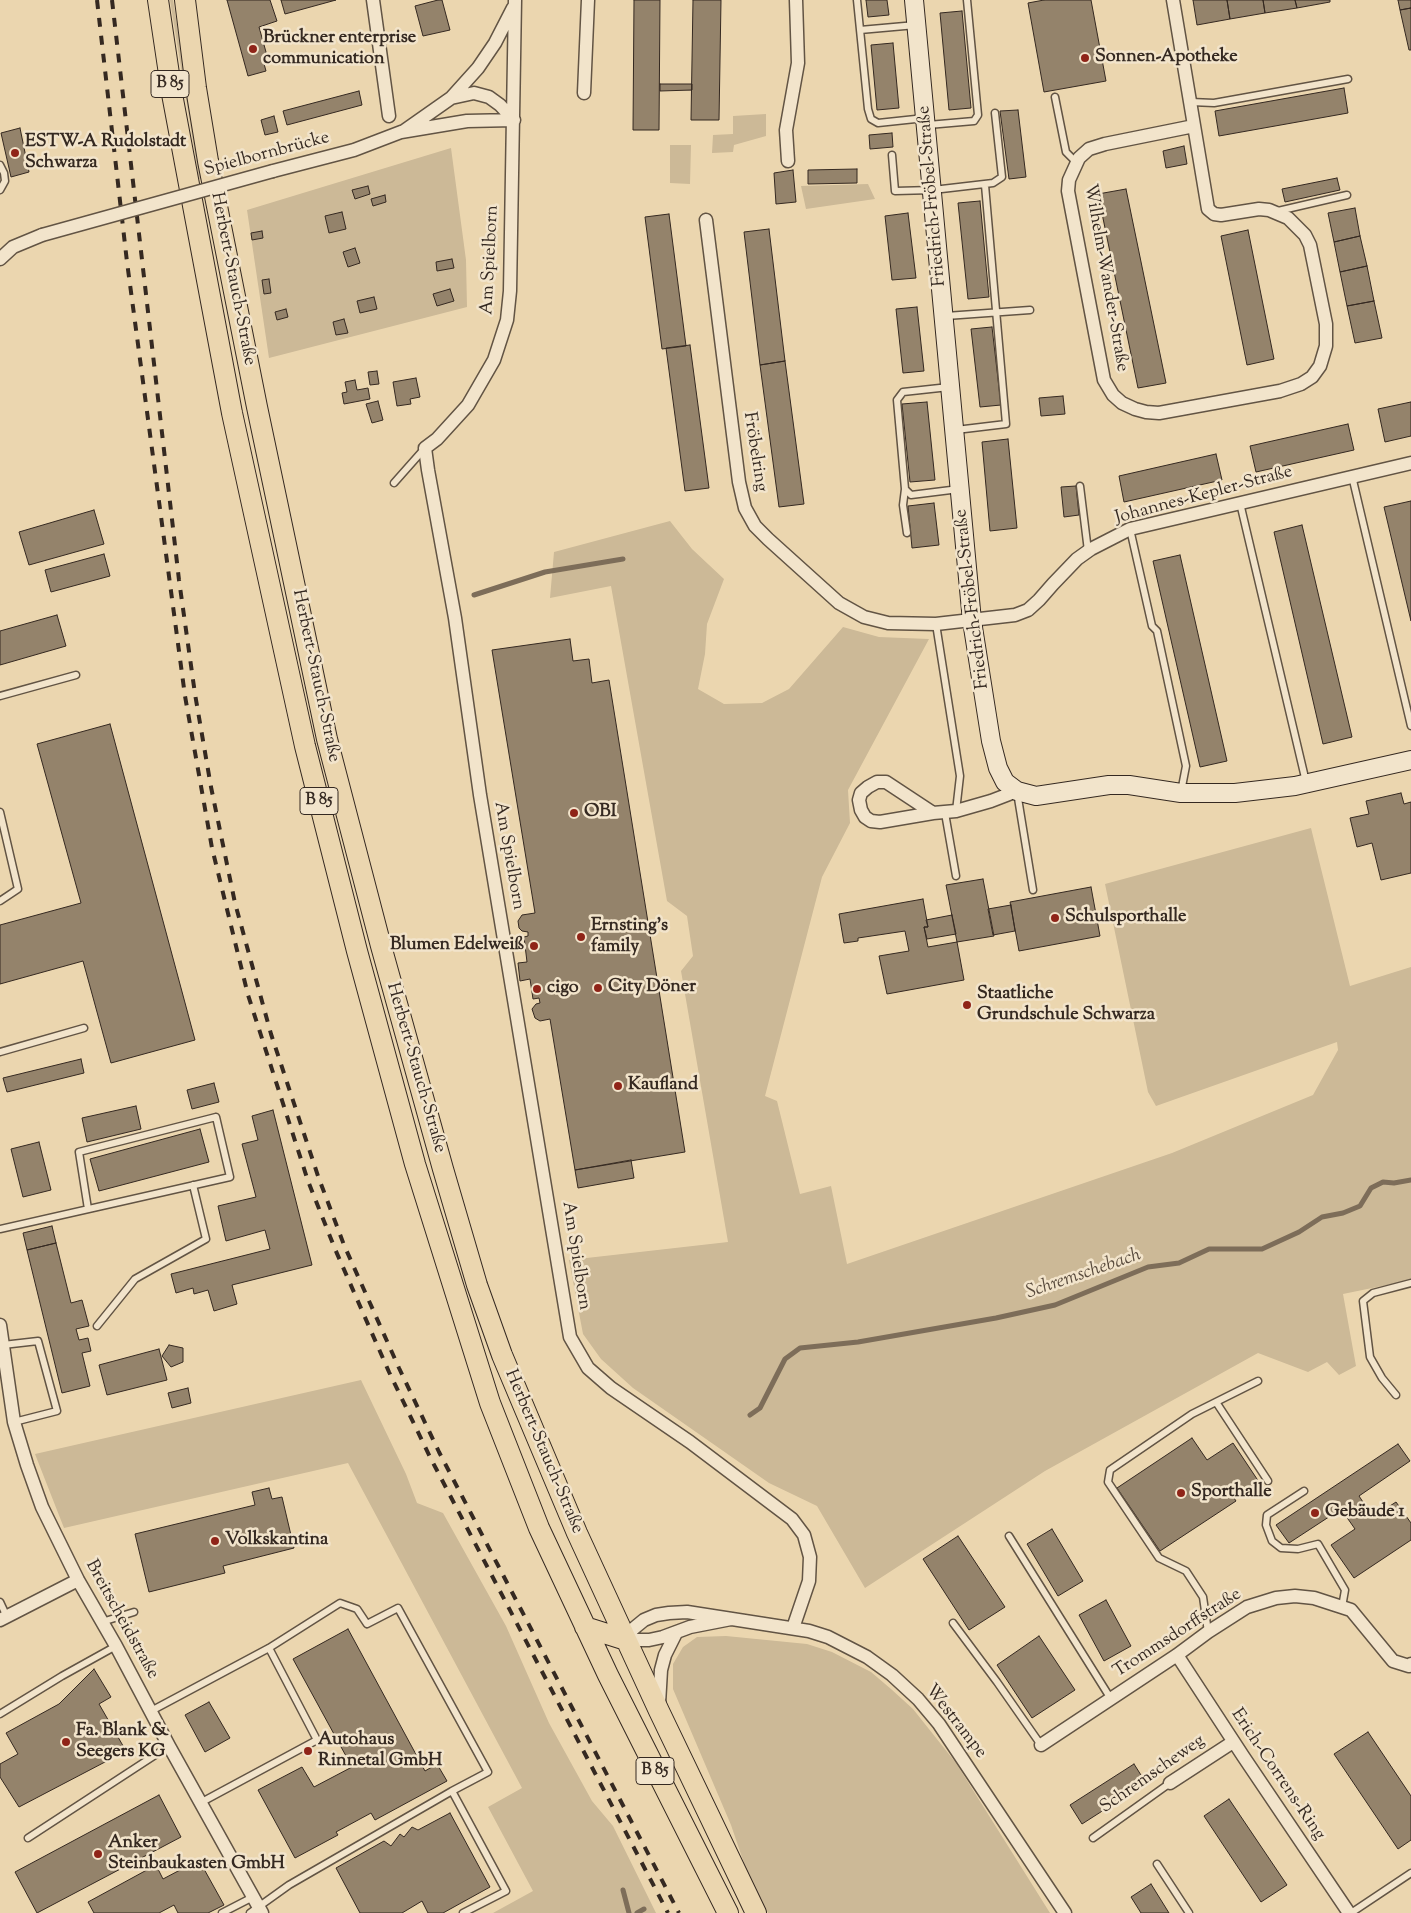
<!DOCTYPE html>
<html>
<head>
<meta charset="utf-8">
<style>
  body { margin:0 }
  canvas { display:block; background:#ebd6af }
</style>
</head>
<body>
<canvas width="1411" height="1913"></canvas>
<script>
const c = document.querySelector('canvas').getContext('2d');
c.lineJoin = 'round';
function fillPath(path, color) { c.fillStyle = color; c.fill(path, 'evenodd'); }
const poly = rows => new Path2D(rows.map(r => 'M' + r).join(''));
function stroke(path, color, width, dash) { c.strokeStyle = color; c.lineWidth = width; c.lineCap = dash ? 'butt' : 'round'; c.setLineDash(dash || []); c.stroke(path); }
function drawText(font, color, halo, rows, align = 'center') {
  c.font = font + ' "Sorts Mill Goudy",serif'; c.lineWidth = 5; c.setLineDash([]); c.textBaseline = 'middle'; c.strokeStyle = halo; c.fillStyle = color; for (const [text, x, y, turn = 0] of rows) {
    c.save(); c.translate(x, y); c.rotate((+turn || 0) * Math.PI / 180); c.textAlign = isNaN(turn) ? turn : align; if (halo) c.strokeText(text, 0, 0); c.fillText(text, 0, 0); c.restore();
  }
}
fillPath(poly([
  [170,0,173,0,202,178,199,179],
  [766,114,766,136,734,145,733,152,712,153,713,135,733,134,733,116],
  [670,145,691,145,690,184,670,183],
  [451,148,466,260,467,307,269,358,247,210],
  [868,184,875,199,806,209,801,186],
  [670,521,692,549,724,579,707,624,705,654,698,689,724,704,762,703,789,689,843,627,879,637,929,639,848,790,850,823,822,877,765,1096,777,1101,800,1194,831,1186,847,1264,1172,1153,1313,1095,1338,1050,1337,1042,1156,1106,1148,1092,1105,884,1311,828,1350,986,1411,967,1411,1280,1343,1294,1356,1366,1339,1375,1327,1362,1308,1372,1258,1353,1045,1471,865,1588,817,1506,769,1483,633,1388,601,1359,583,1334,569,1260,728,1242,681,971,693,956,687,916,667,901,611,586,550,598,554,552],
  [361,1380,406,1474,417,1503,443,1513,506,1626,549,1723,592,1801,613,1826,656,1913,493,1913,533,1891,488,1807,522,1788,348,1463,64,1528,35,1454],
  [726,1636,807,1644,832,1652,871,1672,891,1689,913,1709,956,1763,1050,1913,768,1913,748,1875,731,1825,673,1689,673,1664,683,1647,697,1637]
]), '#ccb997');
stroke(poly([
  [474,595,545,572,623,559],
  [750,1415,760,1408,785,1359,800,1348,858,1342,996,1318,1055,1305,1148,1267,1179,1263,1209,1249,1262,1249,1299,1232,1322,1217,1343,1213,1360,1206,1371,1188,1383,1182,1394,1183,1411,1180],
  [623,1890,629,1913],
  [637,1913,644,1909]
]), '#7d6d59', 5);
const building = poly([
  [227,0,270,0,277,21,259,27,266,52,263,60,266,71,248,76,227,0],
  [281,0,336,0,285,14,281,0],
  [438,0,442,0,450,30,423,36,415,6,438,0],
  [634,0,660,0,659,130,633,130,634,0],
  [693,0,721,0,719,120,691,120,693,0],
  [866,0,887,0,889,15,868,17,866,0],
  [1044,0,1091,0,1106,81,1044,92,1028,3,1044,0],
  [1193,0,1227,0,1230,19,1197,25,1193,0],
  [1227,0,1263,0,1265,13,1230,19,1227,0],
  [1263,0,1295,0,1297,8,1265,13,1263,0],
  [1295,0,1330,0,1330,2,1297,8,1295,0],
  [1398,0,1411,0,1411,8,1400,10,1398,0],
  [1411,8,1411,50,1409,50,1400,10,1411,8],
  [962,11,971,108,949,110,940,13,962,11],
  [893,43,899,108,877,110,871,45,893,43],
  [660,84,692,84,692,90,660,91,660,84],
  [1344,88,1348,113,1219,136,1215,111,1344,88],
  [359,91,362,105,287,125,283,111,359,91],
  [1018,110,1026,177,1009,179,1000,111,1018,110],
  [274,116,278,132,265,135,261,120,274,116],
  [20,128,29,172,11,177,1,133,20,128],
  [892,133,893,147,870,149,869,135,892,133],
  [1184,146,1187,164,1166,168,1163,151,1184,146],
  [857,169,857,183,808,184,808,170,857,169],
  [793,170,796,202,776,204,774,173,793,170],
  [1337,178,1340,190,1285,202,1282,189,1337,178],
  [368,186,370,194,355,199,352,190,368,186],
  [1126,189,1166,383,1138,388,1098,194,1126,189],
  [385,195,386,202,373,206,371,199,385,195],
  [980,201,989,297,968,299,958,203,980,201],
  [1355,208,1360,236,1334,242,1328,213,1355,208],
  [342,212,346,229,329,233,325,216,342,212],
  [908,213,916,278,892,280,885,216,908,213],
  [669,214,686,346,662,349,645,217,669,214],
  [769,229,785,361,760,365,744,232,769,229],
  [1248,230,1274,359,1247,365,1221,236,1248,230],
  [262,231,263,238,252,240,251,233,262,231],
  [1360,236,1367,266,1340,272,1334,242,1360,236],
  [355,248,360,263,348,267,343,252,355,248],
  [452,259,454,268,437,271,436,262,452,259],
  [1367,266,1374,301,1347,306,1340,272,1367,266],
  [269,279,271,293,264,294,262,280,269,279],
  [450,289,454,301,437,306,433,294,450,289],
  [374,297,377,309,360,313,357,301,374,297],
  [1374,301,1382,338,1355,343,1347,306,1374,301],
  [917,307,924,371,903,373,896,309,917,307],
  [286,309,288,317,277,320,275,312,286,309],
  [344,319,348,333,336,335,333,322,344,319],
  [992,327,1001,405,980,407,971,329,992,327],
  [690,345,709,488,685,491,666,348,690,345],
  [785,361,804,504,779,507,760,365,785,361],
  [377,371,379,384,370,385,368,372,377,371],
  [416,378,420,397,410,399,411,404,397,406,393,382,416,378],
  [355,380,357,390,368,388,370,399,344,404,342,393,347,392,345,382,355,380],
  [1063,396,1065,414,1041,416,1039,398,1063,396],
  [378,401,383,420,372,423,366,404,378,401],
  [927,402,935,480,910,482,902,404,927,402],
  [1411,402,1411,436,1385,442,1378,409,1411,402],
  [1348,424,1354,450,1256,472,1250,446,1348,424],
  [1008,439,1017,528,990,531,982,442,1008,439],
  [1216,454,1222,480,1124,502,1119,476,1216,454],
  [1076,486,1079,515,1064,517,1061,487,1076,486],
  [1411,501,1411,621,1384,507,1411,501],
  [934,503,939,545,912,548,908,506,934,503],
  [94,510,104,544,29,565,19,532,94,510],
  [1302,525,1352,737,1323,744,1274,532,1302,525],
  [104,554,110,576,51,592,45,570,104,554],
  [1180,555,1227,761,1200,767,1153,561,1180,555],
  [57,615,66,646,0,665,0,631,57,615],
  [570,639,573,661,589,659,592,683,609,680,685,1152,575,1170,550,1019,540,1021,535,1018,532,1009,536,1004,540,1003,539,998,533,999,530,979,520,981,518,963,527,962,524,937,528,936,528,932,522,931,519,928,518,921,522,915,535,913,492,650,570,639],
  [110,724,195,1040,111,1063,83,961,0,984,0,925,81,903,37,744,110,724],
  [1401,793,1404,804,1411,802,1411,873,1381,880,1372,843,1357,847,1350,818,1369,814,1366,801,1401,793],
  [983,879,994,936,957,942,946,885,983,879],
  [1091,887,1100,936,1019,951,1010,902,1091,887],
  [923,899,928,927,924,927,928,947,957,942,964,980,887,994,879,956,909,951,905,931,858,938,858,941,844,943,839,914,923,899],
  [1011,905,1015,931,993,935,988,909,1011,905],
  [952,915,956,934,927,939,924,927,928,927,926,920,952,915],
  [81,1059,84,1073,7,1092,3,1078,81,1059],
  [214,1083,219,1102,192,1109,187,1090,214,1083],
  [136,1106,141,1129,87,1142,82,1118,136,1106],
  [273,1110,312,1265,232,1285,237,1304,214,1311,208,1290,194,1294,193,1288,176,1293,171,1274,270,1249,265,1230,226,1241,218,1206,256,1197,242,1144,258,1140,252,1116,273,1110],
  [200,1129,209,1162,99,1191,90,1159,200,1129],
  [39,1142,51,1190,23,1197,11,1149,39,1142],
  [631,1160,634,1178,578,1188,575,1170,631,1160],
  [52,1226,56,1243,27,1250,23,1233,52,1226],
  [56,1243,71,1303,82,1300,89,1326,76,1329,79,1340,88,1338,91,1351,82,1353,90,1386,62,1393,27,1250,56,1243],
  [169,1345,183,1348,183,1362,171,1367,162,1356,169,1345],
  [159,1349,167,1380,107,1395,99,1365,159,1349],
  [188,1388,191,1403,172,1408,168,1393,188,1388],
  [1192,1438,1207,1460,1233,1443,1259,1482,1234,1498,1236,1501,1160,1551,1117,1488,1192,1438],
  [1398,1444,1410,1461,1359,1496,1373,1517,1396,1502,1411,1523,1411,1540,1354,1578,1331,1545,1355,1529,1341,1509,1289,1543,1276,1525,1398,1444],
  [269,1488,272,1499,282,1497,294,1548,223,1566,225,1573,149,1592,135,1534,255,1505,252,1492,269,1488],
  [1052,1529,1083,1581,1058,1596,1027,1544,1052,1529],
  [958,1536,1005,1607,969,1630,923,1559,958,1536],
  [1106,1600,1131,1646,1104,1661,1079,1615,1106,1600],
  [348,1629,425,1771,437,1764,447,1781,375,1820,371,1813,336,1832,338,1835,295,1858,258,1790,302,1767,314,1787,352,1767,293,1659,348,1629],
  [1039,1636,1075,1690,1032,1718,997,1665,1039,1636],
  [94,1669,111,1697,99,1704,126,1751,19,1807,0,1777,0,1764,18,1754,6,1733,59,1704,94,1669],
  [209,1702,230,1738,205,1752,185,1715,209,1702],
  [1368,1732,1411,1796,1411,1840,1398,1849,1334,1754,1368,1732],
  [1134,1764,1146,1783,1082,1824,1070,1805,1134,1764],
  [159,1795,181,1837,37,1913,15,1872,159,1795],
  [1229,1799,1287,1885,1261,1902,1204,1816,1229,1799],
  [450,1813,490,1887,443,1913,428,1913,422,1901,402,1913,360,1913,336,1868,384,1841,391,1846,400,1834,404,1837,412,1827,418,1830,450,1813],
  [199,1860,224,1905,208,1913,178,1913,174,1905,159,1913,94,1913,88,1902,156,1865,163,1879,199,1860],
  [1151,1884,1169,1913,1141,1913,1131,1897,1151,1884]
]);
fillPath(building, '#94836b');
stroke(building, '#352921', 1);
const lane = poly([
  [857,0,868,109,871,119,878,123,925,118],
  [860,30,916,25],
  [1055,97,1066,152,1077,163],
  [1191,102,1214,103,1348,79],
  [928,125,974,121,978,115,967,0],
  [892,155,895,191,933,190,993,183,1002,177,995,113],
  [0,165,4,173,5,181,0,190],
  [1278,211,1347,195],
  [946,316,1030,310],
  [949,387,903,392,897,400,905,489,911,495,959,489],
  [956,430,1006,424,985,185],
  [1352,476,1411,726],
  [394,483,425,448],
  [1080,486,1088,551],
  [905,489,903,505,907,533],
  [1240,503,1306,782],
  [1130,529,1152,626,1157,631,1186,766,1181,792],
  [936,624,960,776,956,811],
  [0,696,76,675],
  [1017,792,1033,890],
  [0,812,18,889,0,901],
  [945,813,956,876],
  [0,1052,84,1028],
  [0,1229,230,1177,216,1117,79,1152,88,1209],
  [97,1326,135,1279,206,1239,193,1185],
  [3,1345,38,1341,57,1411,14,1422],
  [1396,1395,1382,1378,1370,1357,1363,1301,1373,1293,1411,1283],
  [1216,1402,1268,1481],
  [1304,1491,1267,1515,1266,1525,1272,1541,1281,1548,1298,1549,1318,1544,1345,1590,1342,1607],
  [1009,1536,1111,1699],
  [0,1602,7,1617],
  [102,1622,134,1612],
  [953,1623,997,1682,1041,1745],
  [1208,1632,1203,1597,1186,1571,1159,1558,1108,1482,1110,1470,1192,1414,1258,1381],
  [151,1711,269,1648,340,1603,357,1609,367,1624,398,1608,488,1772,452,1791],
  [0,1714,62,1676,116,1646],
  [200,1803,317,1740,269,1648],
  [28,1838,169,1746],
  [1093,1838,1170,1783],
  [1157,1864,1189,1913],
  [222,1913,253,1897],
  [250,1913,289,1885,452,1791,506,1891,463,1913],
  [1351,1913,1411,1873]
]);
const street = poly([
  [373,0,389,116],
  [515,0,510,291,507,320,494,360,468,405,437,439,425,448,428,470,455,618,480,795,570,1337,588,1368,611,1388,690,1442,792,1519,804,1535,810,1557,809,1581,793,1628],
  [1173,0,1208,209,1214,214,1221,215,1259,209,1269,210,1288,218,1305,235,1310,245,1326,324,1326,346,1320,366,1312,377,1301,384,1280,391,1159,413,1146,412,1135,409,1122,403,1113,395,1104,380,1068,191,1069,180,1079,158,1089,149,1105,144,1194,126],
  [584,93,588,0],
  [451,98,474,93,489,97,500,105,514,120],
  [404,131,451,98,478,68,495,43,513,8],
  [788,161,786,130,798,63,796,0],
  [273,171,354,150,401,132,467,121,514,120],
  [706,220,739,482,745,508,755,526,768,539,839,603,864,617,888,623,936,624,1015,615,1028,610,1039,600,1053,584,1077,559,1091,549,1130,529,1411,463],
  [0,259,13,247,42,235],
  [933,813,886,782,877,782,868,787,861,793,859,800,861,810,865,817,871,821,880,822,933,813,956,811,991,801,1017,791],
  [0,1325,14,1422,27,1465,42,1507,78,1580,116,1646,169,1746,262,1913],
  [731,1619,690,1627,663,1637,649,1640,626,1640,633,1629,644,1620,656,1615,669,1613,687,1612,809,1631,828,1637,867,1657,892,1675,918,1699,939,1724,1065,1913],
  [0,1620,78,1580],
  [1177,1655,1243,1756,1349,1913],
  [659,1704,661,1670,665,1655,676,1633],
  [1041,1745,1177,1655,1208,1632,1247,1607,1276,1598,1295,1596,1314,1598,1351,1610,1393,1661,1409,1666,1411,1664],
  [1170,1783,1233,1742]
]);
const secondary = poly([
  [914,0,972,621,991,741,998,768,1005,782,1017,791,1036,796,1109,785,1129,785,1181,793,1235,793,1295,786,1411,760]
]);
const primary = poly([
  [158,0,172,94,232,413,305,746,357,951,415,1164,490,1403,539,1528,608,1675,728,1913],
  [185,0,196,88,208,161,257,407,327,739,381,946,443,1169,477,1285,502,1355,577,1533,659,1711,756,1913],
  [585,1627,626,1640]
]);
stroke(lane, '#625444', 9);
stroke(street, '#625444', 15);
stroke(secondary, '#352921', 20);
stroke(primary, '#352921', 22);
stroke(lane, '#f2e4cb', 6);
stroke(street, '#f2e4cb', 12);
stroke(secondary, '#f2e4cb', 18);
stroke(primary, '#ebd6af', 20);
stroke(poly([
  [97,0,127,262,185,696,212,848,248,995,308,1181,335,1249,389,1372,430,1457,668,1913],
  [112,0,179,580,195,694,211,787,235,903,271,1034,318,1176,344,1245,399,1368,439,1452,679,1913]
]), '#352921', 4, [9, 9]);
const streetBridge = poly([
  [42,235,273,171]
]);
stroke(streetBridge, '#625444', 15, []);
stroke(streetBridge, '#f2e4cb', 12);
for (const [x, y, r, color] of [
  [253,49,5,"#8f2418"],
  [1085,58,5,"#8f2418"],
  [15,153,5,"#8f2418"],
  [574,813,5,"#8f2418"],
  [1055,918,5,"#8f2418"],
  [581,937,5,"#8f2418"],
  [534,946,5,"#8f2418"],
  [598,988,5,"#8f2418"],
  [537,989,5,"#8f2418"],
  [967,1005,5,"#8f2418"],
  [618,1086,5,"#8f2418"],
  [1181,1493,5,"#8f2418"],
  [1315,1513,5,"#8f2418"],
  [215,1541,5,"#8f2418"],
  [66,1742,5,"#8f2418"],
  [308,1751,5,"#8f2418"],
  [98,1854,5,"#8f2418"]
]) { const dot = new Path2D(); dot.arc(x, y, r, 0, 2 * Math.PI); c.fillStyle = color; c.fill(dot); stroke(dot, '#f2e4cb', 2); }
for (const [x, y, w] of [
  [170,84,38],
  [319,801,38],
  [655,1771,38]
]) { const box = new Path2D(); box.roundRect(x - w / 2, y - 13.5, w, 27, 4); c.fillStyle = '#f2e4cb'; c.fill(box); stroke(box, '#352921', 1); }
drawText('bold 16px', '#352921', null, [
  ["B 85",170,84],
  ["B 85",319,801],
  ["B 85",655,1771]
]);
drawText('bold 18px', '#352921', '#f2e4cb', [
  ["Brückner enterprise",263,39],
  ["communication",263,60],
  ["Sonnen-Apotheke",1095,58],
  ["ESTW-A Rudolstadt",25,143],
  ["Schwarza",25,164],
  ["OBI",584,813],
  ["Schulsporthalle",1065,918],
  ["Ernsting's",591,927],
  ["family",591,948],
  ["Blumen Edelweiß",524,946,"right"],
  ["City Döner",608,988],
  ["cigo",547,989],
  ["Staatliche",977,995],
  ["Grundschule Schwarza",977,1016],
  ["Kaufland",628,1086],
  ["Sporthalle",1191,1493],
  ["Gebäude 1",1325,1513],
  ["Volkskantina",225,1541],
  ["Fa. Blank &",76,1732],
  ["Seegers KG",76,1753],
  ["Autohaus",318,1741],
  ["Rinnetal GmbH",318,1762],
  ["Anker",108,1844],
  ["Steinbaukasten GmbH",108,1865]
], 'left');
drawText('18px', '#352921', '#f2e4cb', [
  ["Spielbornbrücke",267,155,-15],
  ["Friedrich-Fröbel-Straße",933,196,-95],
  ["Am Spielborn",491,260,-87],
  ["Wilhelm-Wander-Straße",1105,278,80],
  ["Herbert-Stauch-Straße",232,279,79],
  ["Fröbelring",754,452,81],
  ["Johannes-Kepler-Straße",1204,496,-15],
  ["Friedrich-Fröbel-Straße",973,599,-97],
  ["Herbert-Stauch-Straße",315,676,78],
  ["Am Spielborn",508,856,80],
  ["Herbert-Stauch-Straße",415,1068,74],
  ["Am Spielborn",575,1256,81],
  ["Herbert-Stauch-Straße",543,1452,67],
  ["Breitscheidstraße",121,1620,61],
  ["Trommsdorffstraße",1178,1634,-33],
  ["Westrampe",955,1722,52],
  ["Schremscheweg",1153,1775,-35],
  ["Erich-Correns-Ring",1277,1775,56]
]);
drawText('italic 19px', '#594b3d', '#f2e4cb', [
  ["Schremschebach",1084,1275,-19]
]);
</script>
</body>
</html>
